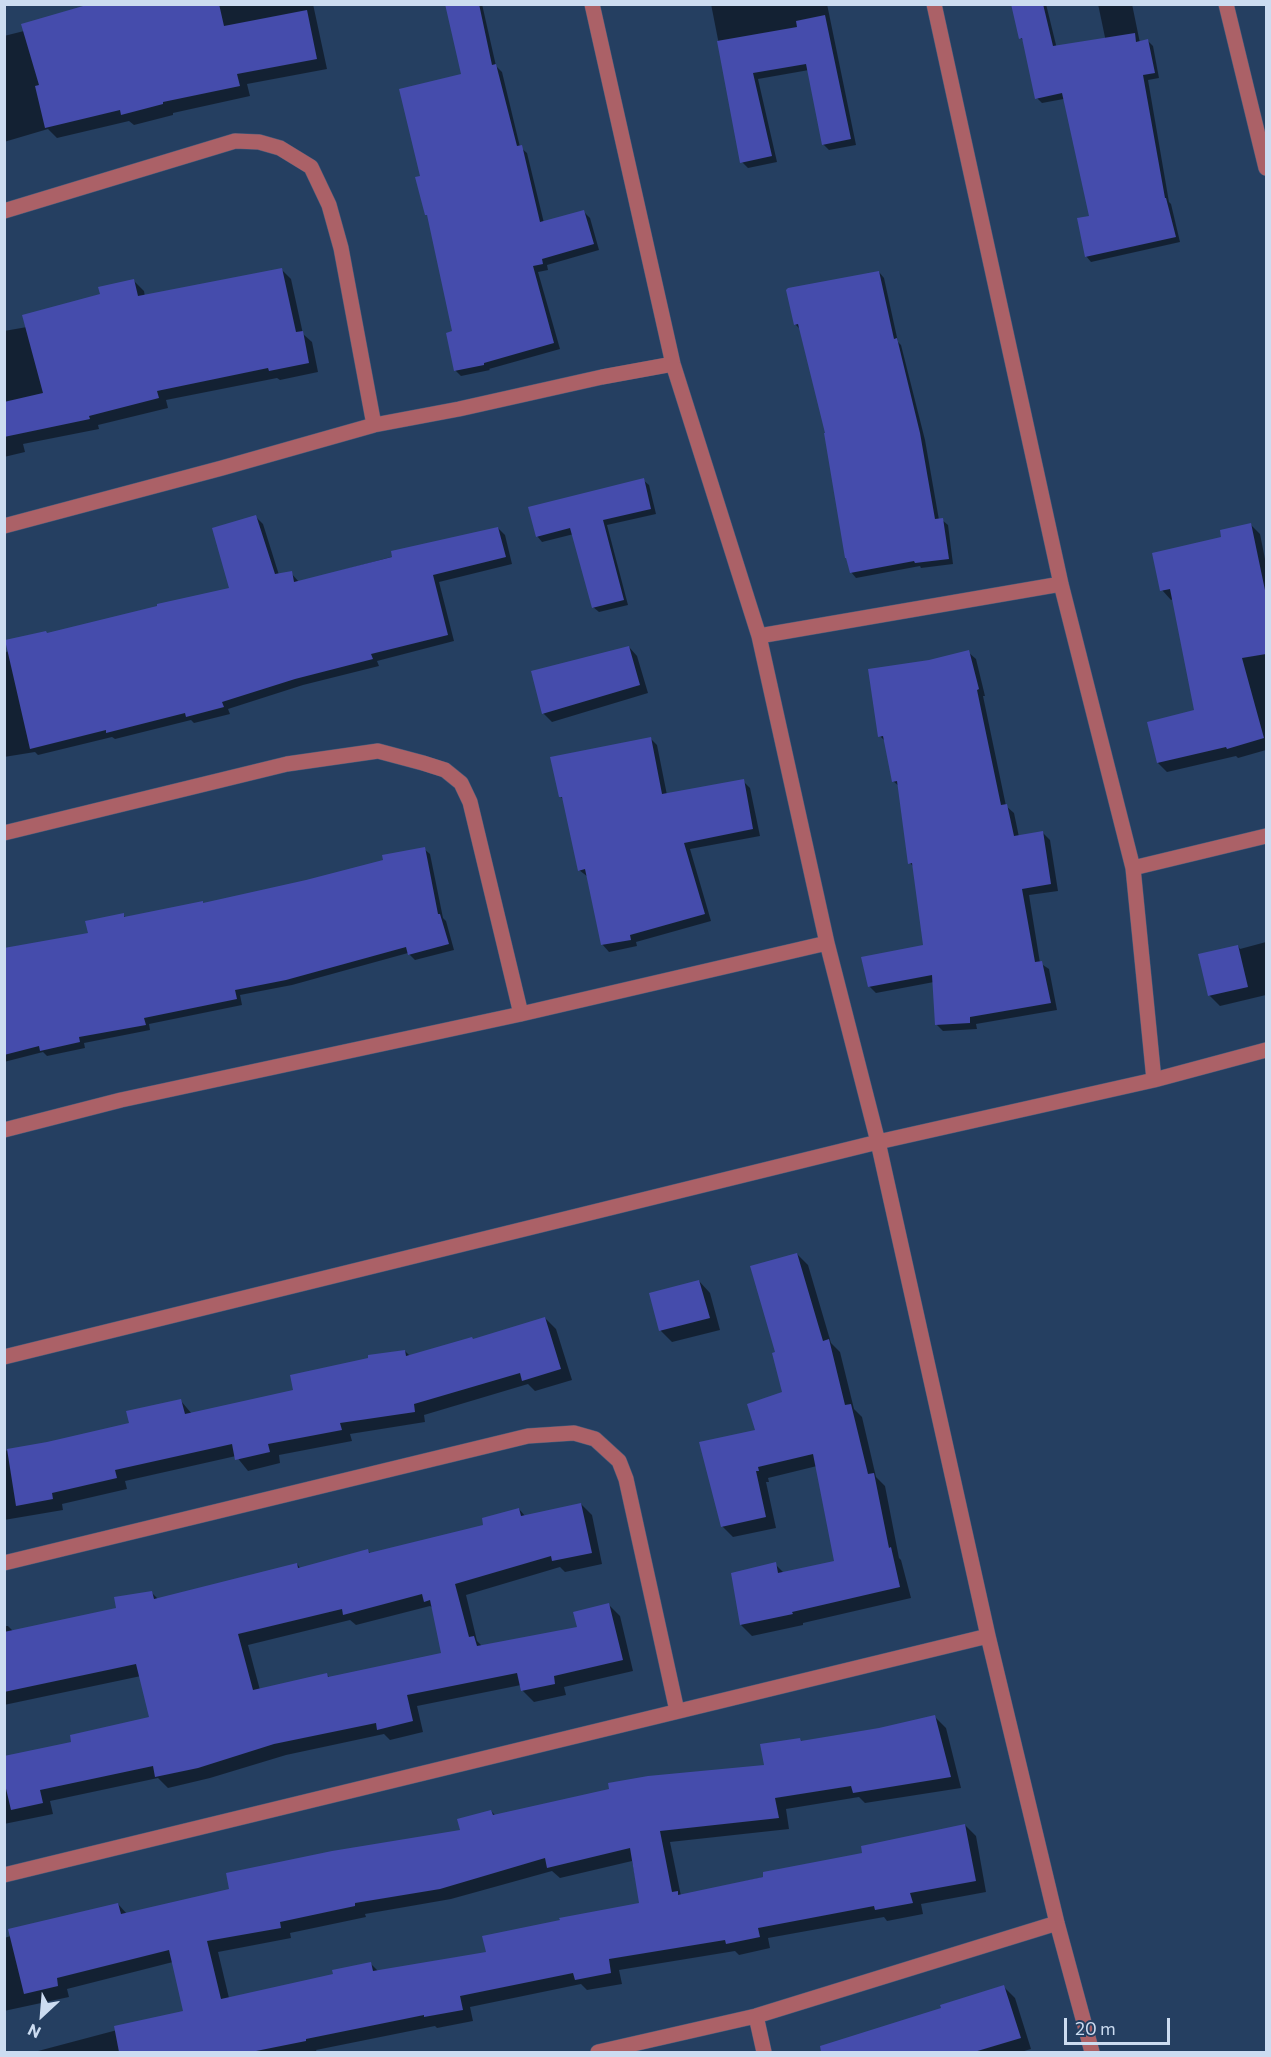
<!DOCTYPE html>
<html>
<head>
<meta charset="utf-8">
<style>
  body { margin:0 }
  #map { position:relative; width:1271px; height:2057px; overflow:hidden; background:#253f61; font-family:Commissioner,sans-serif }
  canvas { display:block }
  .frame { position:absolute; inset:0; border:6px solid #ccdcf1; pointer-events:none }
  .north { position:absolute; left:12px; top:1985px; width:60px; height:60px; -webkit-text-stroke:4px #253f61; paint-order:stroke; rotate:206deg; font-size:16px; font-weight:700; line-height:24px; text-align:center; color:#ccdcf1 }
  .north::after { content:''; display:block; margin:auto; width:21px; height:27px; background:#ccdcf1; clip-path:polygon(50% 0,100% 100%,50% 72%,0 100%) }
  .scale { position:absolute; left:1064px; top:2018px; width:106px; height:27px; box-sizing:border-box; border:3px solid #ccdcf1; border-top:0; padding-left:8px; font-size:18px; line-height:21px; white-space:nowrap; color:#ccdcf1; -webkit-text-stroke:4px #253f61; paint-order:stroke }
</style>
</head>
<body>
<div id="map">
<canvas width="1271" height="2057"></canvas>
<div class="frame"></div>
<div class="north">N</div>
<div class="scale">20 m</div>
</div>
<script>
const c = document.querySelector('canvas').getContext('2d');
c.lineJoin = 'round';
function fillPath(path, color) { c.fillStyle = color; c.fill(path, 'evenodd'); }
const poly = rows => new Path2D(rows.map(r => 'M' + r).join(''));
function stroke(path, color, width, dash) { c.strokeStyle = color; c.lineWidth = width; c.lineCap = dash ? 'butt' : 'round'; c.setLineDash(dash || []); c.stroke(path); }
fillPath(poly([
  [96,4,313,4,327,69,247,84,250,96,173,113,173,115,134,125,129,121,57,138,48,129,4,142,4,36,24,31],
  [446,4,482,4,496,66,502,72,520,147,527,153,544,223,584,212,590,218,599,250,547,265,548,270,538,272,560,349,489,369,490,370,461,376,455,370,454,332,429,217,426,214,422,177,463,76],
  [711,4,827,4,856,145,829,150,823,144,809,70,758,79,777,162,748,168,742,162],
  [1012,4,1046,4,1069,98,1042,103,1037,98,1025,43,1021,38],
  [1098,4,1132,4,1140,43,1148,41,1153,46,1159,78,1148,80,1169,202,1171,204,1180,242,1091,262,1086,256,1124,128],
  [281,269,291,279,303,334,312,342,318,372,280,380,277,378,166,400,168,408,98,425,99,429,23,444,25,452,4,457,4,331,27,327,134,281,144,291,145,297],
  [879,272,884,278,898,342,901,345,925,440,939,520,942,520,948,525,953,564,921,568,920,566,856,578,851,572,827,434,801,330,795,324],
  [643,480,649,485,656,514,607,525,628,605,599,612,593,607,574,534,542,542,537,536],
  [256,517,263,524,279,575,291,573,299,582,498,528,505,535,512,564,439,582,454,641,377,661,379,666,303,685,228,709,230,714,194,723,191,720,115,739,112,737,38,755,35,752,4,757,4,653,47,634,231,589],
  [1251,525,1260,534,1266,564,1266,750,1238,758,1236,756,1167,772,1158,763,1196,712,1173,599,1171,600,1162,590,1223,538],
  [629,647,637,656,648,693,552,722,543,713],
  [968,652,976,659,985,696,983,696,1006,806,1014,813,1019,837,1043,833,1050,840,1058,891,1029,895,1040,963,1049,969,1057,1010,976,1024,977,1029,943,1031,936,1024,934,982,876,993,869,986,925,947,915,868,910,863,900,787,893,781,886,742,880,736,929,662],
  [650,738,657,745,667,795,743,781,750,788,760,836,690,849,711,921,636,942,637,946,609,952,602,944,588,877,579,870,564,800,560,796],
  [424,849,430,854,443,918,446,921,454,950,415,960,408,953,292,985,240,995,242,1005,149,1024,150,1030,84,1043,85,1048,47,1056,43,1052,4,1062,4,953,90,934,123,915,126,918,205,905,307,882],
  [1266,942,1266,995,1220,1006,1209,995,1238,946,1240,949],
  [797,1254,808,1265,831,1343,840,1352,854,1409,862,1417,876,1477,885,1486,899,1558,901,1560,911,1598,803,1623,803,1625,752,1636,741,1625,775,1564,784,1573,835,1562,817,1466,768,1478,769,1482,766,1482,776,1528,733,1537,722,1526,757,1431,784,1393,777,1353],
  [699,1281,710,1293,720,1330,672,1342,661,1331,651,1294],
  [545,1318,556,1329,572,1380,535,1391,528,1384,424,1415,425,1422,350,1434,352,1441,279,1455,280,1463,248,1471,236,1456,125,1481,127,1489,62,1504,63,1510,4,1520,4,1451,48,1444,131,1424,181,1401,192,1414,295,1391,405,1351,410,1356,474,1341],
  [581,1504,592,1515,602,1564,565,1572,560,1567,466,1595,477,1641,483,1647,579,1628,609,1605,620,1616,633,1671,564,1687,566,1695,534,1702,522,1690,521,1685,417,1706,423,1732,390,1740,384,1734,286,1755,210,1778,168,1788,158,1778,50,1801,53,1814,4,1824,4,1758,73,1743,151,1718,141,1676,4,1705,4,1626,8,1626,14,1632,118,1610,152,1593,158,1599,297,1564,301,1569,368,1551,371,1554,485,1526,519,1509,525,1516],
  [430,1606,433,1608,443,1655,330,1678,327,1675,260,1690,248,1645,350,1620,356,1625],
  [935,1717,946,1728,961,1788,865,1803,859,1797,786,1809,789,1829,670,1842,681,1896,864,1854,965,1825,976,1836,986,1892,921,1904,923,1914,887,1921,884,1917,768,1938,770,1948,739,1955,735,1951,619,1970,622,1984,587,1990,581,1984,470,2007,473,2021,437,2028,435,2026,316,2050,317,2052,38,2052,38,2051,185,2012,173,1962,67,1989,69,1997,4,2011,4,1938,118,1904,127,1914,231,1890,462,1831,491,1811,496,1816,765,1766,800,1739,803,1743,879,1730],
  [632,1861,641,1905,488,1953,379,1972,371,1964,335,1975,229,1998,218,1952,291,1938,290,1933,366,1917,365,1914,451,1899,552,1871,560,1878],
  [1003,1986,1015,1998,1031,2049,1021,2052,846,2052,842,2041,943,2009]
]), '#0007');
fillPath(poly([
  [90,4,219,4,224,26,307,10,317,59,237,74,240,86,163,102,163,104,121,115,120,110,45,128,35,86,39,85,21,24],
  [445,4,479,4,492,65,496,64,517,146,522,145,540,222,584,210,594,244,542,259,543,264,533,266,554,343,484,363,484,365,454,371,446,333,452,331,427,215,425,215,415,177,420,176,399,89,461,74],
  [1011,4,1043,4,1053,46,1135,33,1136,42,1148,39,1155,73,1143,75,1165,198,1166,198,1176,237,1085,257,1077,218,1089,216,1062,93,1035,99,1022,38,1019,39],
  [825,15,851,139,822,145,806,64,753,73,772,156,740,163,717,41,797,27,796,21],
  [282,268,296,332,303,331,309,363,269,371,268,368,157,391,159,398,89,416,90,419,4,437,4,402,43,393,22,315,100,294,98,287,134,279,138,296],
  [879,271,894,339,897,338,920,433,935,519,943,518,949,559,915,563,914,561,850,573,846,558,845,558,824,433,825,433,798,324,794,325,786,290,788,288],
  [644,478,651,509,603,520,624,600,592,608,570,528,536,537,528,507],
  [256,515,275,574,292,571,294,582,392,557,391,551,498,527,506,557,433,575,448,635,371,654,373,659,295,679,222,702,224,707,186,717,185,713,106,733,106,730,30,749,5,640,46,631,47,633,157,606,157,604,229,588,212,528],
  [1251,523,1266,595,1266,654,1242,658,1264,738,1227,749,1226,747,1157,763,1147,722,1194,710,1170,589,1160,591,1152,553,1221,537,1220,530],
  [629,646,640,685,542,714,531,671],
  [969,650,979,689,977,690,1001,805,1007,804,1014,836,1043,831,1051,884,1022,889,1035,962,1042,961,1051,1003,970,1017,970,1023,935,1025,932,975,868,987,861,957,923,945,912,863,908,864,897,781,892,782,883,736,878,737,868,669,929,660],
  [651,737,662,794,744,779,753,829,684,843,705,914,630,935,631,940,601,945,585,869,578,871,562,797,559,797,550,757],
  [425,847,438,914,440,914,449,944,408,955,406,947,286,980,235,990,237,999,144,1018,146,1025,79,1037,80,1042,40,1051,39,1046,4,1055,4,948,88,933,85,921,124,913,124,917,203,901,203,903,306,880,383,860,382,855],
  [1238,945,1248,987,1208,996,1198,954],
  [797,1253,823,1341,829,1339,845,1405,851,1404,868,1474,874,1473,889,1548,891,1547,900,1587,792,1612,793,1614,740,1625,731,1573,776,1562,778,1573,834,1561,813,1454,758,1467,759,1471,756,1471,766,1517,721,1527,699,1442,755,1430,747,1404,782,1392,772,1353,775,1352,750,1266],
  [699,1280,710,1318,659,1331,649,1293],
  [545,1317,561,1369,522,1381,520,1373,414,1404,415,1412,340,1423,342,1430,268,1444,270,1452,235,1460,232,1444,115,1470,117,1478,52,1493,53,1499,16,1506,7,1449,47,1442,129,1423,126,1411,181,1399,185,1414,293,1390,290,1375,368,1358,368,1355,405,1350,406,1356,472,1337,473,1339],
  [581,1503,592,1553,552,1561,551,1556,455,1584,469,1637,474,1636,477,1646,577,1627,573,1612,609,1603,623,1660,554,1676,555,1684,521,1691,517,1673,407,1695,413,1721,377,1730,376,1723,274,1744,198,1768,155,1777,153,1766,40,1790,43,1803,11,1810,4,1780,4,1756,71,1742,70,1735,149,1717,136,1664,4,1692,4,1632,116,1608,114,1597,152,1591,154,1599,297,1563,298,1568,368,1549,369,1553,483,1525,482,1518,519,1508,521,1516],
  [422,1594,424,1602,430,1600,441,1653,328,1677,327,1673,253,1690,238,1634,342,1609,343,1615],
  [935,1715,951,1777,853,1793,851,1786,775,1798,779,1818,660,1831,672,1892,678,1891,678,1895,763,1877,763,1872,862,1853,861,1846,965,1824,976,1881,910,1893,913,1903,875,1910,874,1906,758,1928,760,1937,726,1944,725,1940,609,1959,611,1973,575,1980,573,1973,460,1996,463,2010,424,2017,424,2015,306,2039,306,2041,251,2052,119,2052,114,2026,183,2011,169,1950,57,1978,58,1986,24,1994,8,1929,118,1903,121,1914,229,1889,226,1873,332,1851,460,1830,457,1819,491,1810,493,1815,609,1789,608,1783,648,1776,764,1765,760,1744,800,1738,801,1741,879,1728],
  [630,1848,639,1903,559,1918,560,1920,482,1936,486,1952,373,1971,371,1962,332,1970,333,1974,221,1999,207,1941,281,1928,280,1922,355,1906,355,1903,440,1889,545,1858,547,1868],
  [1004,1985,1021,2038,974,2052,821,2052,820,2046,941,2008,940,2005]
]), '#454cac');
const minor = poly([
  [592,4,673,364,759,636,827,943,878,1142,988,1636,1057,1923,1092,2052],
  [934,4,1061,584,1133,868,1154,1080],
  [1226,4,1266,168],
  [4,211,235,141,259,142,280,148,311,167,329,205,341,248,374,425],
  [4,526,222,468,374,425,459,409,602,377,673,364],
  [759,636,1061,584],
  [4,833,287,764,378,751,423,763,445,770,461,783,470,802,521,1014],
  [1133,868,1266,836],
  [4,1130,121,1100,521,1014,827,943],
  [4,1357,878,1142,1154,1080,1266,1050],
  [4,1563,528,1436,574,1433,595,1439,619,1461,626,1479,677,1711],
  [4,1875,988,1636],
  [756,2016,764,2052],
  [598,2052,756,2016,1057,1923]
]);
stroke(minor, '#435b7b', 16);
stroke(minor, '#ab6167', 15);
</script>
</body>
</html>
